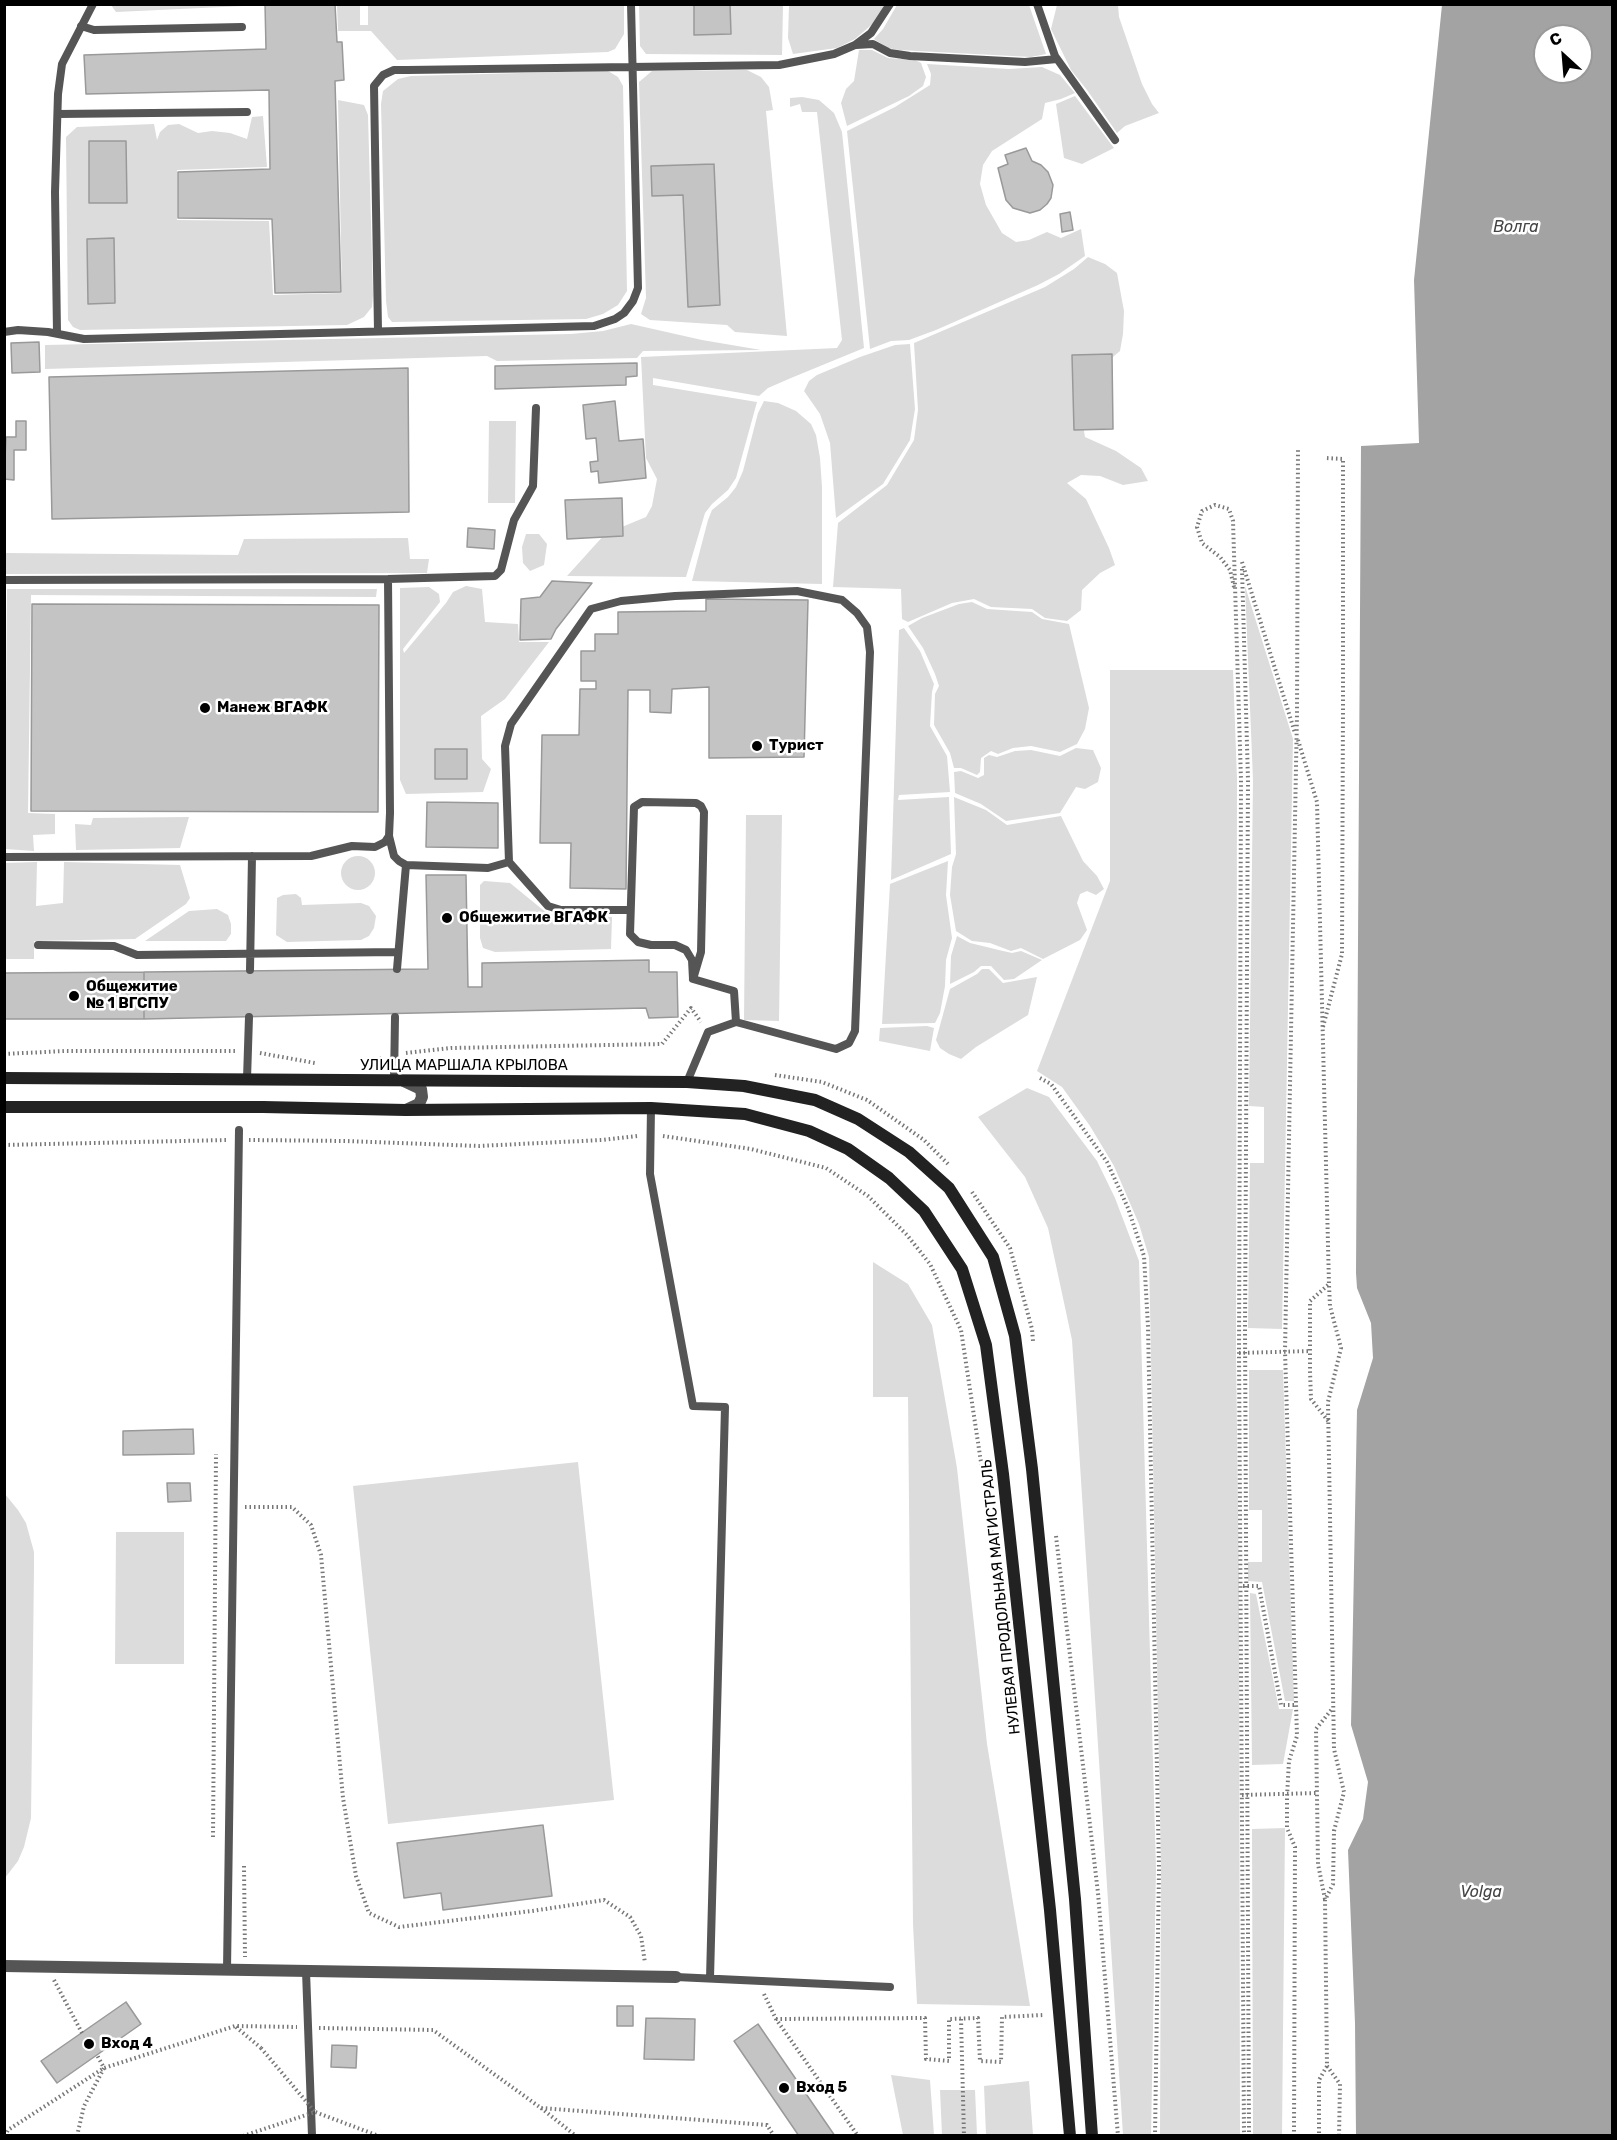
<!DOCTYPE html>
<html>
<head>
<meta charset="utf-8">
<style>
  body { margin:0 }
  #map { position:relative; width:1617px; height:2140px; overflow:hidden; background:#fff; font-family:Rubik,sans-serif }
  canvas { display:block }
  .frame { position:absolute; inset:0; border:6px solid #000; pointer-events:none }
  .north { position:absolute; left:1533px; top:24px; width:60px; height:60px; box-sizing:border-box; background:#fff; border:2px solid #999; border-radius:50%; rotate:334deg; font-size:16px; font-weight:700; line-height:24px; text-align:center; color:#000 }
  .north::after { content:''; display:block; margin:auto; width:21px; height:27px; background:#000; clip-path:polygon(50% 0,100% 100%,50% 72%,0 100%) }
</style>
</head>
<body>
<div id="map">
<canvas width="1617" height="2140"></canvas>
<div class="frame"></div>
<div class="north">С</div>
</div>
<script>
const c = document.querySelector('canvas').getContext('2d');
c.lineJoin = 'round';
function fillPath(path, color) { c.fillStyle = color; c.fill(path, 'evenodd'); }
const poly = rows => new Path2D(rows.map(r => 'M' + r).join(''));
function stroke(path, color, width, dash) { c.strokeStyle = color; c.lineWidth = width; c.lineCap = dash ? 'butt' : 'round'; c.setLineDash(dash || []); c.stroke(path); }
function drawText(font, color, halo, rows, align = 'center') {
  c.font = font + ' Rubik,sans-serif'; c.lineWidth = 5; c.setLineDash([]); c.textBaseline = 'middle'; c.strokeStyle = halo; c.fillStyle = color; for (const [text, x, y, turn = 0] of rows) {
    c.save(); c.translate(x, y); c.rotate((+turn || 0) * Math.PI / 180); c.textAlign = isNaN(turn) ? turn : align; if (halo) c.strokeText(text, 0, 0); c.fillText(text, 0, 0); c.restore();
  }
}
fillPath(poly([
  [111,5,265,4,265,5,116,12],
  [337,5,360,5,360,25,368,25,368,5,624,5,624,34,615,49,608,52,397,60,371,31,338,31],
  [639,5,783,5,782,55,646,54,640,46],
  [789,5,884,5,877,20,855,39,837,48,793,54,788,38],
  [897,5,1029,5,1046,54,1031,57,899,50,888,48,874,39,883,29],
  [1057,5,1118,5,1119,17,1142,84,1152,104,1159,113,1125,126,1117,133,1087,90,1071,70,1051,29],
  [859,50,872,50,888,58,915,60,921,63,926,77,923,86,909,96,847,126,841,103,846,89,854,81],
  [927,64,1009,69,1042,67,1060,75,1075,93,1061,99,1045,103,1042,119,992,151,983,165,980,184,986,205,1002,233,1016,242,1029,240,1047,232,1061,238,1081,229,1085,256,1059,274,1038,285,936,330,909,340,891,341,870,349,847,131,895,107,930,85,931,74],
  [747,70,761,77,769,87,773,110,766,111,787,336,735,332,727,325,650,320,641,314,646,298,639,82,652,71],
  [596,71,608,71,618,77,623,86,627,291,618,305,603,314,586,319,392,322,388,317,386,301,381,104,383,91,398,79,411,76],
  [1075,96,1114,148,1082,164,1064,158,1056,104],
  [802,97,819,100,834,113,842,132,864,348,791,378,768,388,759,396,653,378,653,385,757,402,736,478,728,490,712,504,705,513,686,577,567,576,605,534,646,517,652,506,657,479,646,458,641,357,837,348,842,340,817,112,802,112,800,104,790,107,790,98],
  [338,100,364,105,368,115,373,295,372,307,364,317,347,325,80,330,73,327,68,320,66,137,77,127,154,124,157,140,160,132,168,125,179,124,198,133,212,131,230,133,247,139,252,117,263,116,267,167,177,170,177,220,269,221,273,295,342,293],
  [1088,257,1105,264,1117,273,1124,311,1123,334,1120,351,1101,367,1081,413,1085,437,1116,451,1141,468,1148,481,1123,485,1100,476,1081,475,1067,483,1086,499,1109,548,1115,565,1100,573,1082,590,1081,610,1067,621,1045,618,1032,609,991,607,974,599,952,603,908,622,902,619,901,589,833,587,838,523,887,485,914,440,918,410,914,343,1045,287,1074,269],
  [631,324,702,340,761,350,643,351,637,358,497,361,487,356,45,369,45,345,571,334,603,331],
  [910,344,915,409,910,440,883,484,836,518,830,443,820,414,804,391,809,381,817,375,860,357,895,345],
  [764,401,778,403,796,411,811,424,816,435,820,458,822,487,822,584,692,581,708,520,712,510,728,497,736,487,743,471,758,413],
  [489,421,516,421,515,503,488,503],
  [526,534,539,534,547,544,544,565,530,571,523,563,522,547],
  [408,538,410,559,429,559,427,573,5,574,5,553,238,555,244,539],
  [466,586,482,589,485,622,518,624,519,642,549,642,505,699,481,716,482,759,491,769,483,792,406,794,400,780,400,588,429,587,439,594,440,602,403,649,404,653,446,603,453,592],
  [1245,586,1293,739,1282,1329,1248,1328,1250,1163,1264,1163,1264,1107,1249,1106,1253,780],
  [7,589,377,589,376,597,31,595,28,813,55,814,55,834,33,835,34,851,5,849],
  [972,602,987,609,1032,612,1042,619,1069,624,1089,708,1085,729,1077,744,1060,752,1031,746,1013,748,998,754,991,751,981,758,980,772,977,775,961,768,954,768,950,753,934,725,935,694,939,686,935,674,923,648,908,626,922,618,959,604],
  [904,628,920,651,934,684,932,692,930,726,947,756,950,792,899,795,898,800,949,797,951,854,891,880,899,630],
  [1110,670,1233,670,1237,779,1236,1351,1239,1587,1240,2135,1160,2135,1161,1868,1149,1257,1139,1224,1114,1166,1090,1126,1062,1087,1037,1071,1110,881],
  [1076,748,1093,750,1101,768,1098,782,1085,789,1076,787,1060,813,1006,821,981,804,955,793,954,772,961,771,978,778,984,775,984,758,989,755,997,757,1015,751,1031,750,1060,756],
  [954,797,986,810,1007,825,1061,816,1083,861,1097,876,1104,889,1096,895,1087,891,1080,894,1077,903,1087,930,1080,940,1043,959,1021,948,1011,951,990,943,972,941,956,931,950,895,952,867,956,854],
  [746,815,782,815,779,1021,744,1020],
  [189,817,180,848,76,850,75,824,91,825,93,818],
  '341 873a17 17 0 1 1 34 0a17 17 0 1 1-34 0Z',
  [948,861,946,895,952,938,946,960,945,986,940,1013,935,1023,882,1024,890,884],
  [37,862,36,906,63,903,64,862,180,865,190,898,186,904,135,939,34,941,34,959,5,959,5,863],
  [484,881,510,883,548,914,612,917,611,949,495,952,483,948,480,938,480,885],
  [296,894,301,898,302,905,361,903,369,906,376,916,374,928,369,936,361,940,287,942,276,935,277,898,283,895],
  [217,909,228,915,231,924,231,934,226,941,145,941,189,911],
  [957,936,970,943,1003,951,1012,953,1021,951,1042,960,1014,979,1004,980,991,966,981,966,974,972,950,984,951,956],
  [982,969,989,969,1003,983,1037,977,1028,1015,976,1047,961,1059,949,1054,940,1048,936,1040,950,989,977,974],
  [927,1026,934,1028,930,1051,879,1041,880,1028],
  [1027,1088,1049,1097,1097,1161,1115,1198,1139,1261,1156,1869,1151,2135,1123,2135,1072,1340,1048,1228,1025,1177,978,1117],
  [873,1262,908,1284,932,1325,957,1468,987,1744,1030,2006,917,2004,913,1924,908,1397,873,1397],
  [1249,1370,1283,1370,1294,1701,1285,1701,1262,1582,1248,1581,1248,1562,1262,1562,1262,1510,1249,1510],
  [578,1462,614,1800,388,1824,353,1486],
  [5,1494,18,1510,26,1523,34,1552,34,1568,31,1818,24,1847,18,1861,5,1878],
  [116,1532,184,1532,184,1664,115,1664],
  [1250,1593,1256,1594,1279,1709,1293,1709,1283,1764,1252,1765],
  [1285,1828,1282,2135,1253,2135,1252,1829],
  [891,2075,930,2080,934,2135,903,2135],
  [1029,2081,1033,2135,986,2135,984,2086],
  [940,2090,975,2090,977,2135,942,2135]
]), '#dcdcdc');
fillPath(poly([
  [1442,5,1612,5,1612,2135,1356,2135,1355,2023,1348,1850,1363,1819,1368,1782,1351,1725,1357,1410,1373,1358,1371,1323,1357,1288,1356,1273,1361,446,1419,443,1414,280],
  [1545,36,1581,36,1581,72,1545,72]
]), '#a3a3a3');
const building = poly([
  [265,4,335,4,337,42,342,42,344,80,335,81,341,292,275,293,272,219,178,218,178,172,270,169,269,90,86,94,84,55,266,49,265,4],
  [694,4,730,4,731,34,694,35,694,4],
  [89,141,126,141,127,203,89,203,89,141],
  [1026,148,1032,161,1041,165,1048,172,1053,185,1051,198,1047,204,1040,210,1030,213,1013,208,1006,200,998,168,1008,164,1005,155,1026,148],
  [714,164,720,305,688,307,683,195,652,196,651,166,714,164],
  [1070,212,1073,230,1062,232,1060,214,1070,212],
  [114,238,115,303,88,304,87,239,114,238],
  [39,342,40,372,12,373,11,343,39,342],
  [1112,354,1113,429,1074,430,1072,355,1112,354],
  [637,363,637,376,626,377,626,385,495,389,495,366,637,363],
  [408,368,409,512,52,519,49,377,408,368],
  [615,401,619,441,643,439,646,478,599,483,598,471,591,472,590,462,598,461,596,438,586,439,583,405,615,401],
  [16,421,26,421,26,450,14,450,14,480,4,479,6,437,16,437,16,421],
  [622,498,623,536,567,539,565,500,622,498],
  [468,528,495,530,494,549,467,547,468,528],
  [552,581,592,583,556,629,551,639,520,640,521,599,540,597,552,581],
  [706,599,808,600,804,757,709,758,709,687,672,689,671,713,650,712,650,690,628,690,626,889,570,888,571,843,540,843,542,735,579,735,580,689,596,689,596,681,581,681,581,651,595,651,595,634,618,634,618,612,706,611,706,599],
  [32,604,379,605,378,812,31,811,32,604],
  [435,749,467,749,467,779,435,779,435,749],
  [427,802,498,803,498,848,426,847,427,802],
  [426,875,466,875,468,987,482,987,482,963,649,960,649,972,677,972,678,1017,649,1018,646,1008,144,1019,144,972,428,969,426,875],
  [144,972,144,1019,4,1019,4,973,144,972],
  [193,1429,194,1454,123,1455,123,1431,193,1429],
  [167,1483,190,1483,191,1501,168,1502,167,1483],
  [543,1825,552,1896,443,1910,441,1893,404,1898,397,1843,543,1825],
  [126,2002,141,2024,57,2083,41,2061,126,2002],
  [617,2006,633,2006,633,2026,617,2026,617,2006],
  [646,2018,695,2019,694,2060,644,2059,646,2018],
  [758,2024,835,2136,799,2136,734,2041,758,2024],
  [332,2045,357,2046,356,2068,331,2067,332,2045]
]);
fillPath(building, '#c4c4c4');
stroke(building, '#999', 1.5);
stroke(poly([
  [1242,562,1295,733],
  [1242,569,1248,780,1245,1330,1249,2136],
  [1234,587,1230,570,1220,557,1202,543,1197,527,1202,511,1215,505,1229,509,1233,521,1241,780,1239,1353,1244,2136],
  [1298,740,1317,802,1329,1285,1330,1306,1341,1348,1328,1402,1334,1749,1344,1792,1334,1831,1333,1884,1325,1900,1327,2066,1319,2080,1319,2136],
  [1323,1027,1342,954,1343,709,1343,459,1326,458],
  [260,1053,315,1063],
  [406,1053,451,1048,662,1044,691,1008,701,1022],
  [4,1054,65,1051,235,1051],
  [363,1063,381,1058],
  [775,1075,822,1082,867,1100,924,1140,950,1166],
  [1040,1078,1051,1084,1107,1162,1128,1208,1144,1256,1148,1327,1159,1869,1155,2136],
  [663,1136,751,1149,826,1168,868,1196,907,1235,930,1264,961,1330,992,1535],
  [249,1140,346,1141,479,1146,602,1140,637,1136],
  [4,1145,227,1140],
  [972,1192,1010,1248,1032,1329,1033,1341],
  [1328,1285,1310,1301,1310,1371,1311,1399,1329,1422],
  [1239,1353,1311,1351],
  [245,1507,292,1507,311,1525,321,1555,343,1798,356,1876,369,1913,399,1927,532,1911,604,1900,630,1917,641,1936,645,1963],
  [1056,1536,1098,1893,1118,2136],
  [1243,1586,1259,1586,1281,1705,1297,1705],
  [1242,1795,1317,1793],
  [213,1837,216,1454],
  [244,1866,245,1957],
  [1325,1899,1318,1864,1316,1729,1332,1709],
  [54,1980,82,2033],
  [764,1994,776,2019,858,2136],
  [776,2019,925,2018,926,2059,949,2061,949,2019,978,2018,980,2061,1001,2062,1002,2017,1044,2015],
  [961,2019,964,2136],
  [236,2027,261,2048],
  [319,2028,433,2030,541,2108,767,2125,774,2136],
  [1327,2066,1340,2084,1339,2136],
  [541,2108,576,2136],
  [5,2136,8,2130,104,2068,235,2026,297,2027],
  [77,2136,84,2106,104,2068,97,2055],
  [1294,2136,1295,1847,1287,1828,1287,1797,1289,1761,1297,1736,1285,1351,1297,714,1298,448]
]), '#777', 4, [1.5, 3]);
stroke(poly([
  [1037,4,1055,56,1115,140],
  [81,26,94,30,242,27],
  [856,45,873,44,890,53,910,56,1025,62,1057,59],
  [58,114,247,112],
  [378,331,374,86,383,75,394,70,407,70,779,65,834,54,855,45,871,33,890,4],
  [4,332,18,330,48,332,84,339,594,326,615,319,624,313,633,301,638,288,631,4],
  [57,333,55,192,58,94,62,64,93,4],
  [4,580,388,579,495,576,501,570,514,520,533,486,536,408],
  [389,836,394,856,399,861,406,865,488,868,509,862],
  [4,857,311,856,352,846,375,847,385,842,389,836,390,813,388,579],
  [630,910,561,910,548,906,509,862,505,746,511,724,591,609,621,601,675,596,797,591,842,600,857,613,867,627,870,652,855,1031,849,1043,836,1049,736,1022,708,1032,687,1082],
  [38,945,114,946,137,955,397,952],
  [397,969,406,865],
  [250,970,252,856],
  [693,979,701,952,704,812,701,806,696,803,642,802,634,807,630,934,638,942,651,945,675,945,686,950,692,960,693,979,734,991,736,1022],
  [247,1079,249,1017],
  [394,1081,395,1017],
  [651,1108,650,1174,693,1406,725,1407,710,1978],
  [227,1969,239,1130],
  [306,1971,312,2136],
  [676,1977,890,1987]
]), '#555', 8);
stroke(poly([
  [4,1966,676,1977]
]), '#555', 12);
stroke(poly([
  [404,1081,421,1089,422,1097,419,1104,406,1110]
]), '#555', 12);
stroke(poly([
  [4,1078,687,1082,744,1086,815,1100,858,1119,909,1152,949,1188,993,1257,1015,1336,1032,1469,1075,1899,1092,2136],
  [4,1107,263,1107,406,1110,651,1108,745,1114,809,1131,848,1149,889,1178,924,1211,962,1269,986,1345,1003,1474,1050,1910,1070,2136]
]), '#222', 12);
stroke(poly([
  [261,2048,315,2112],
  [243,2136,315,2112,379,2136]
]), '#777', 4, [1.5, 3]);
for (const [x, y, r, color] of [
  [205,708,6,"#000"],
  [757,746,6,"#000"],
  [447,918,6,"#000"],
  [74,996,6,"#000"],
  [89,2044,6,"#000"],
  [784,2088,6,"#000"]
]) { const dot = new Path2D(); dot.arc(x, y, r, 0, 2 * Math.PI); c.fillStyle = color; c.fill(dot); stroke(dot, '#fff', 2); }
drawText('bold 15px', '#000', '#fff', [
  ["Манеж ВГАФК",217,708],
  ["Турист",769,746],
  ["Общежитие ВГАФК",459,918],
  ["Общежитие",86,987],
  ["№ 1 ВГСПУ",86,1004],
  ["Вход 4",101,2044],
  ["Вход 5",796,2088]
], 'left');
drawText('15px', '#000', '#fff', [
  ["УЛИЦА МАРШАЛА КРЫЛОВА",464,1066],
  ["НУЛЕВАЯ ПРОДОЛЬНАЯ МАГИСТРАЛЬ",1001,1597,-96]
]);
drawText('italic 16px', '#444', '#fff', [
  ["Волга",1516,227],
  ["Volga",1481,1892]
]);
</script>
</body>
</html>
